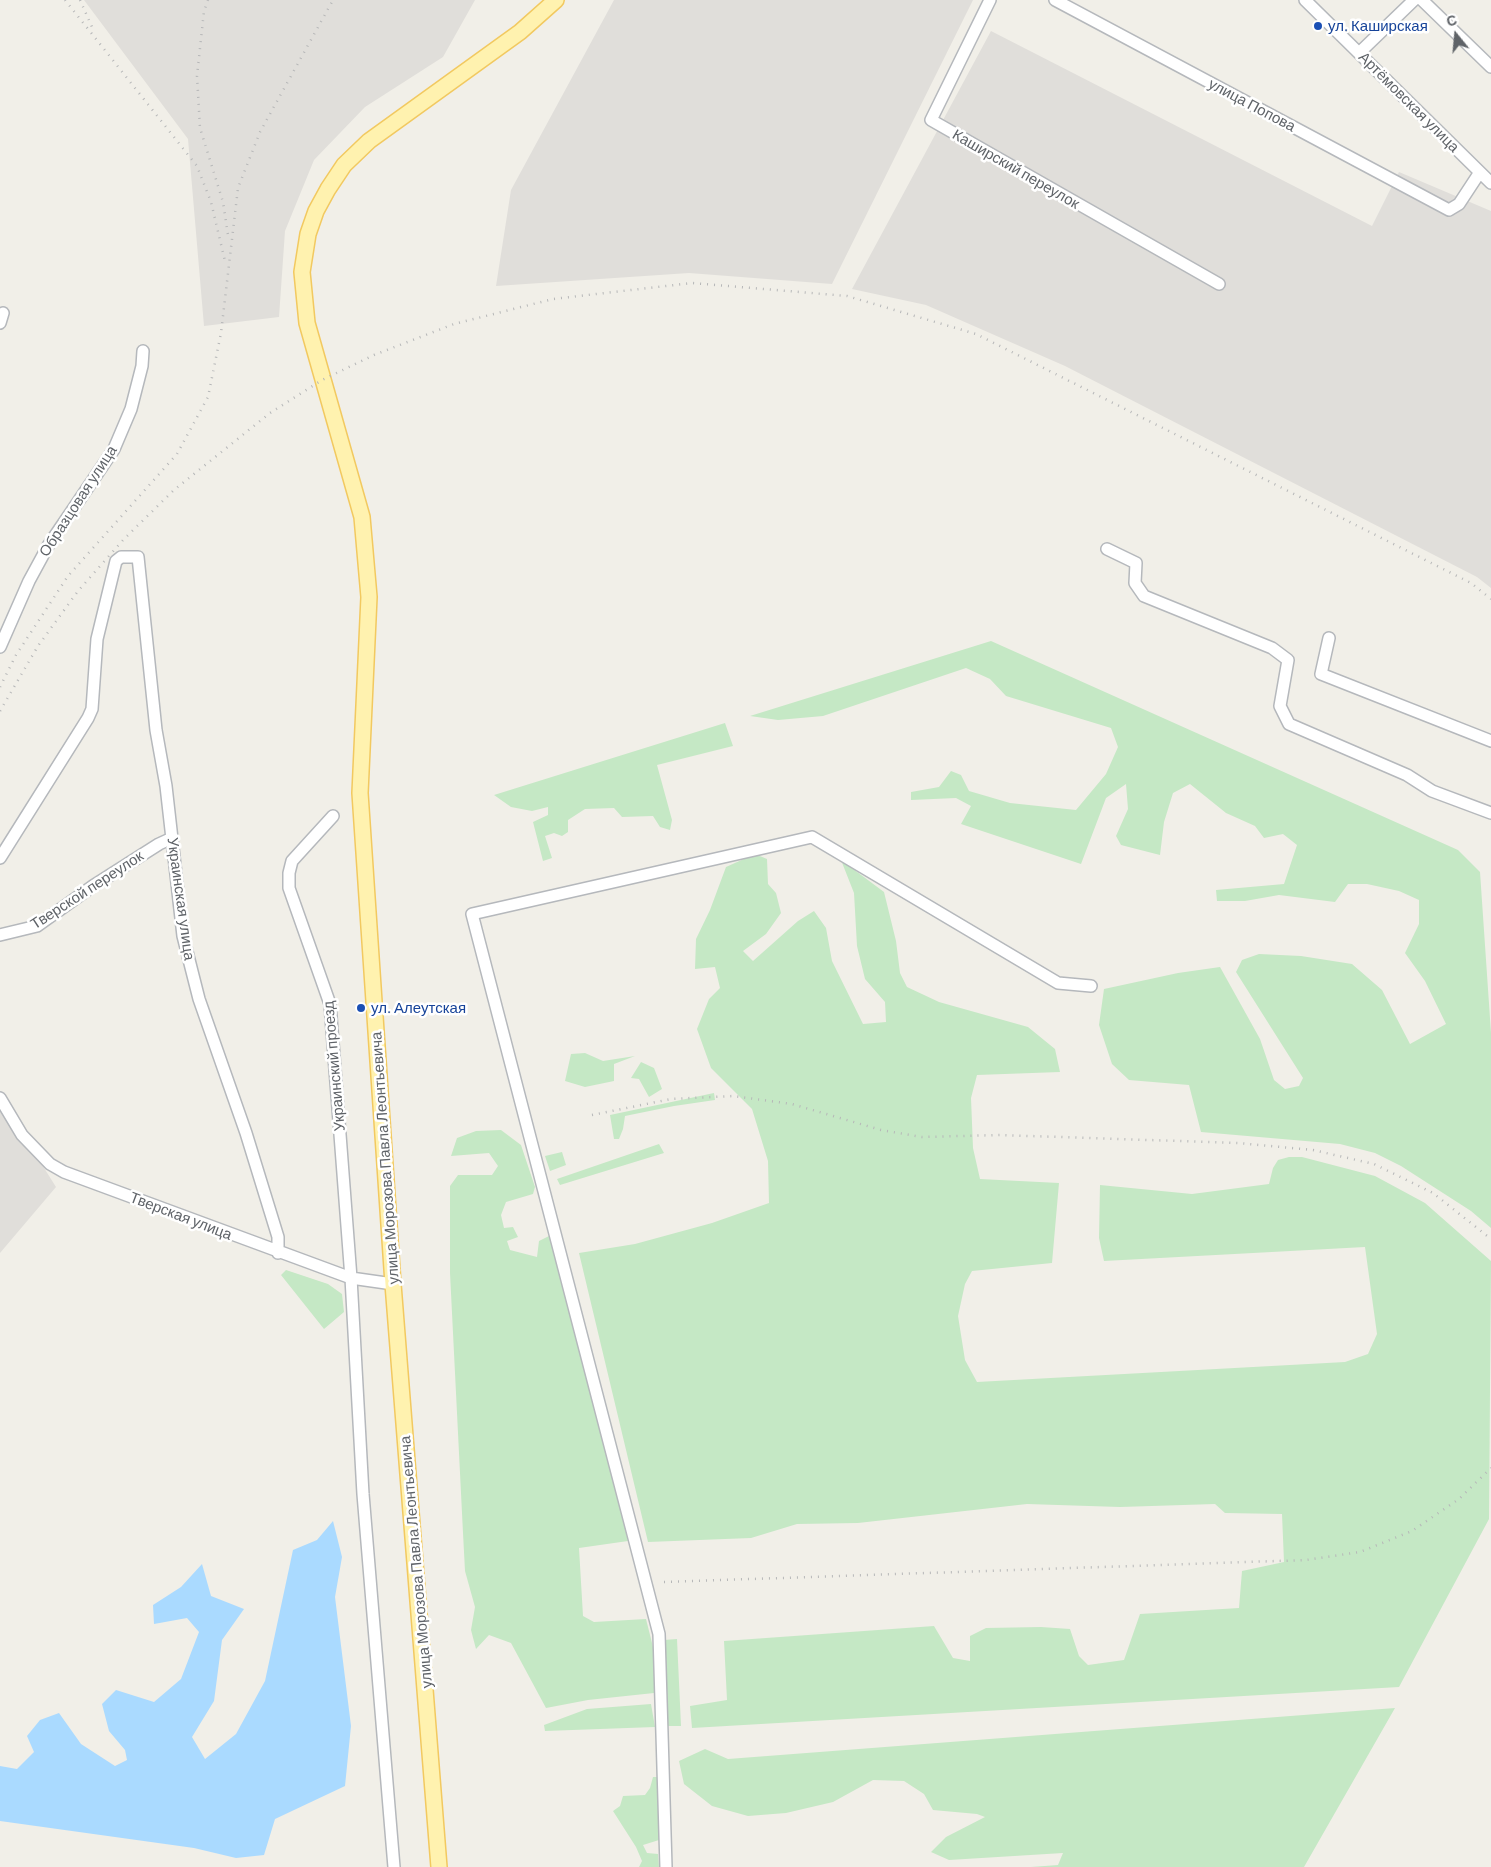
<!DOCTYPE html>
<html>
<head>
<meta charset="utf-8">
<style>
  body { margin:0 }
  #map { position:relative; width:1491px; height:1867px; overflow:hidden; background:#f1efe8; font-family:Barlow,sans-serif }
  canvas { display:block }
  .north { position:absolute; left:1431px; top:10px; width:50px; height:50px; -webkit-text-stroke:4px #fff; paint-order:stroke; rotate:343deg; font-size:14px; font-weight:700; line-height:20px; text-align:center; color:#5f6368 }
  .north::after { content:''; display:block; margin:auto; width:18px; height:22px; background:#5f6368; clip-path:polygon(50% 0,100% 100%,50% 72%,0 100%) }
</style>
</head>
<body>
<div id="map">
<canvas width="1491" height="1867"></canvas>
<div class="north">С</div>
</div>
<script>
const c = document.querySelector('canvas').getContext('2d');
c.lineJoin = 'round';
function fillPath(path, color) { c.fillStyle = color; c.fill(path, 'evenodd'); }
const poly = rows => new Path2D(rows.map(r => 'M' + r).join(''));
function stroke(path, color, width, dash) { c.strokeStyle = color; c.lineWidth = width; c.lineCap = dash ? 'butt' : 'round'; c.setLineDash(dash || []); c.stroke(path); }
function drawText(font, color, halo, rows, align = 'center') {
  c.font = font + ' Barlow,sans-serif'; c.lineWidth = 5; c.setLineDash([]); c.textBaseline = 'middle'; c.strokeStyle = halo; c.fillStyle = color; for (const [text, x, y, turn = 0] of rows) {
    c.save(); c.translate(x, y); c.rotate((+turn || 0) * Math.PI / 180); c.textAlign = isNaN(turn) ? turn : align; if (halo) c.strokeText(text, 0, 0); c.fillText(text, 0, 0); c.restore();
  }
}
fillPath(poly([
  [84,0,475,0,443,57,365,107,314,160,285,231,279,317,204,326,188,139],
  [614,0,973,0,832,284,689,273,496,286,511,190],
  [991,31,1372,226,1399,172,1491,211,1491,588,1477,577,1065,366,926,305,852,289],
  [0,1098,56,1187,0,1253]
]), '#e0deda');
fillPath(poly([
  [991,641,1458,850,1480,872,1491,1033,1491,1228,1471,1211,1401,1166,1375,1153,1340,1144,1201,1132,1189,1085,1129,1080,1112,1064,1099,1025,1104,989,1178,973,1220,967,1260,1039,1274,1080,1285,1089,1299,1086,1303,1078,1236,972,1242,960,1259,954,1301,956,1352,964,1382,990,1410,1044,1446,1024,1425,981,1405,953,1419,924,1419,900,1399,891,1367,884,1348,884,1335,902,1279,895,1245,901,1217,901,1216,890,1284,884,1297,845,1283,834,1264,838,1255,826,1226,813,1190,784,1173,793,1164,822,1160,855,1121,845,1116,836,1128,809,1126,784,1106,798,1081,864,961,824,971,806,956,798,911,800,911,792,939,787,951,771,961,775,969,791,1010,803,1076,810,1106,774,1118,747,1111,728,1006,696,990,679,966,668,823,716,778,720,750,716],
  [725,723,733,746,657,765,672,820,670,830,660,827,653,816,622,817,614,808,585,809,568,820,568,832,562,836,554,833,545,836,552,858,543,861,533,822,548,815,548,807,532,811,511,807,494,795],
  [755,854,767,859,768,884,776,893,781,913,766,934,743,951,753,961,798,921,814,911,826,928,832,961,863,1024,886,1022,885,1002,865,979,857,946,854,893,841,860,884,892,896,941,900,973,907,987,939,1002,1028,1027,1055,1049,1060,1072,977,1075,971,1098,973,1148,980,1179,1059,1183,1052,1263,972,1271,965,1284,958,1316,965,1360,977,1382,1345,1362,1368,1354,1377,1334,1365,1247,1104,1261,1099,1238,1100,1185,1192,1194,1269,1184,1273,1168,1278,1160,1289,1157,1302,1157,1375,1176,1425,1203,1491,1261,1489,1519,1399,1687,692,1728,690,1706,727,1700,724,1641,934,1626,953,1658,970,1661,970,1636,986,1628,1041,1627,1070,1629,1079,1656,1088,1665,1124,1660,1140,1614,1239,1608,1242,1571,1284,1562,1282,1514,1225,1513,1215,1504,1120,1507,1027,1504,858,1523,797,1524,751,1538,648,1542,579,1253,635,1244,712,1223,769,1203,768,1161,752,1109,711,1068,697,1029,709,999,720,988,715,967,695,969,696,939,710,910,726,867],
  [585,1053,603,1061,635,1056,614,1064,614,1081,585,1087,565,1081,571,1054],
  [641,1062,654,1068,662,1089,649,1097,639,1079,631,1078],
  [714,1093,715,1100,674,1106,625,1116,623,1129,619,1139,614,1139,610,1115],
  [501,1130,521,1145,535,1187,533,1194,506,1202,501,1215,504,1228,513,1227,518,1237,507,1241,510,1250,537,1257,539,1241,549,1236,592,1390,628,1541,579,1548,583,1616,594,1622,646,1619,654,1651,654,1693,588,1700,546,1708,511,1643,489,1635,476,1649,471,1630,475,1607,465,1571,463,1533,450,1273,450,1186,458,1175,492,1175,498,1166,489,1153,451,1156,457,1138,476,1131],
  [659,1144,664,1153,560,1185,557,1179],
  [562,1152,566,1165,550,1171,545,1156],
  [286,1270,328,1284,342,1294,344,1312,324,1329,281,1275],
  [677,1639,681,1726,667,1726,664,1640],
  [651,1704,655,1727,545,1731,544,1725,587,1709],
  [1395,1708,1304,1867,1031,1867,1058,1865,1063,1853,949,1860,931,1852,946,1837,985,1817,977,1814,933,1810,924,1794,904,1781,873,1780,833,1802,786,1813,748,1816,712,1806,684,1784,679,1761,705,1749,728,1759],
  [653,1777,660,1777,659,1840,643,1845,647,1853,658,1854,659,1867,639,1867,642,1861,636,1847,613,1811,620,1806,623,1796,645,1795,650,1788]
]), '#c5e8c5');
fillPath(poly([
  [333,1521,342,1557,335,1597,351,1726,345,1786,275,1819,264,1855,236,1858,194,1848,0,1821,0,1766,17,1769,34,1752,27,1736,40,1720,59,1713,81,1744,115,1766,127,1760,125,1750,109,1731,102,1704,116,1690,154,1702,181,1679,199,1632,187,1618,154,1624,153,1605,181,1587,202,1564,211,1596,244,1609,222,1640,214,1701,192,1737,205,1759,236,1734,265,1681,293,1550,317,1540]
]), '#aadaff');
const minor = poly([
  [990,0,931,120,1219,284],
  [1055,0,1449,210,1459,204,1480,172],
  [1305,0,1491,183],
  [1422,0,1491,67],
  [1359,53,1414,0],
  [0,323,3,313],
  [1107,549,1136,563,1135,583,1144,596,1272,648,1288,660,1280,706,1289,724,1407,775,1432,791,1491,813],
  [1329,638,1321,674,1491,741],
  [0,647,29,581,48,546,114,449,131,409,142,366,143,351],
  [333,816,292,861,289,873,289,888,330,1004,351,1278,363,1494,394,1867],
  [0,858,88,718,92,709,97,639,116,561,121,557,138,557,156,730,166,786,183,936,199,999,246,1133,278,1237,278,1253],
  [0,935,37,926,93,886,159,844,172,838],
  [0,1098,22,1135,50,1164,64,1172,351,1278,393,1284],
  [666,1867,659,1634,472,914,812,837,1058,983,1091,986]
]);
const major = poly([
  [439,1867,393,1284,360,793,369,597,362,517,307,323,302,272,308,234,316,211,328,189,344,165,369,141,520,32,556,0]
]);
stroke(minor, '#b5b8bc', 14);
stroke(major, '#f2c960', 18);
stroke(minor, '#fff', 11);
stroke(major, '#fff2af', 15);
stroke(poly([
  [65,0,197,166,211,202,225,261],
  [80,0,92,27],
  [208,0,204,11,197,76,200,128,223,202,228,235],
  [0,687,16,655,68,576,177,454,208,397,221,333,238,188,260,132,333,0],
  [0,711,38,646,78,591,124,539,174,490,270,413,322,380,374,355,454,324,553,299,692,283,847,296,976,334,1471,583,1491,599],
  [592,1115,671,1099,733,1096,792,1104,881,1130,922,1137,1000,1135,1238,1143,1313,1150,1374,1164,1433,1193,1491,1239],
  [664,1582,1306,1560,1360,1552,1412,1531,1459,1499,1491,1468]
]), '#b6b7b8', 2.5, [1, 6]);
for (const [x, y, r, color] of [
  [1318,26,5,"#1a4fb4"],
  [361,1008,5,"#1a4fb4"]
]) { const dot = new Path2D(); dot.arc(x, y, r, 0, 2 * Math.PI); c.fillStyle = color; c.fill(dot); stroke(dot, '#fff', 2); }
drawText('15px', '#164399', '#fff', [
  ["ул. Каширская",1328,26],
  ["ул. Алеутская",371,1008]
], 'left');
drawText('15px', '#5f6368', '#fff', [
  ["Артёмовская улица",1409,102,45],
  ["улица Попова",1252,105,28],
  ["Каширский переулок",1016,169,30],
  ["Образцовая улица",78,501,-57],
  ["Тверской переулок",87,890,-33],
  ["Украинская улица",181,899,82],
  ["Украинский проезд",334,1066,-95],
  ["улица Морозова Павла Леонтьевича",385,1158,-94],
  ["Тверская улица",181,1216,21],
  ["улица Морозова Павла Леонтьевича",416,1562,-95]
]);
</script>
</body>
</html>
